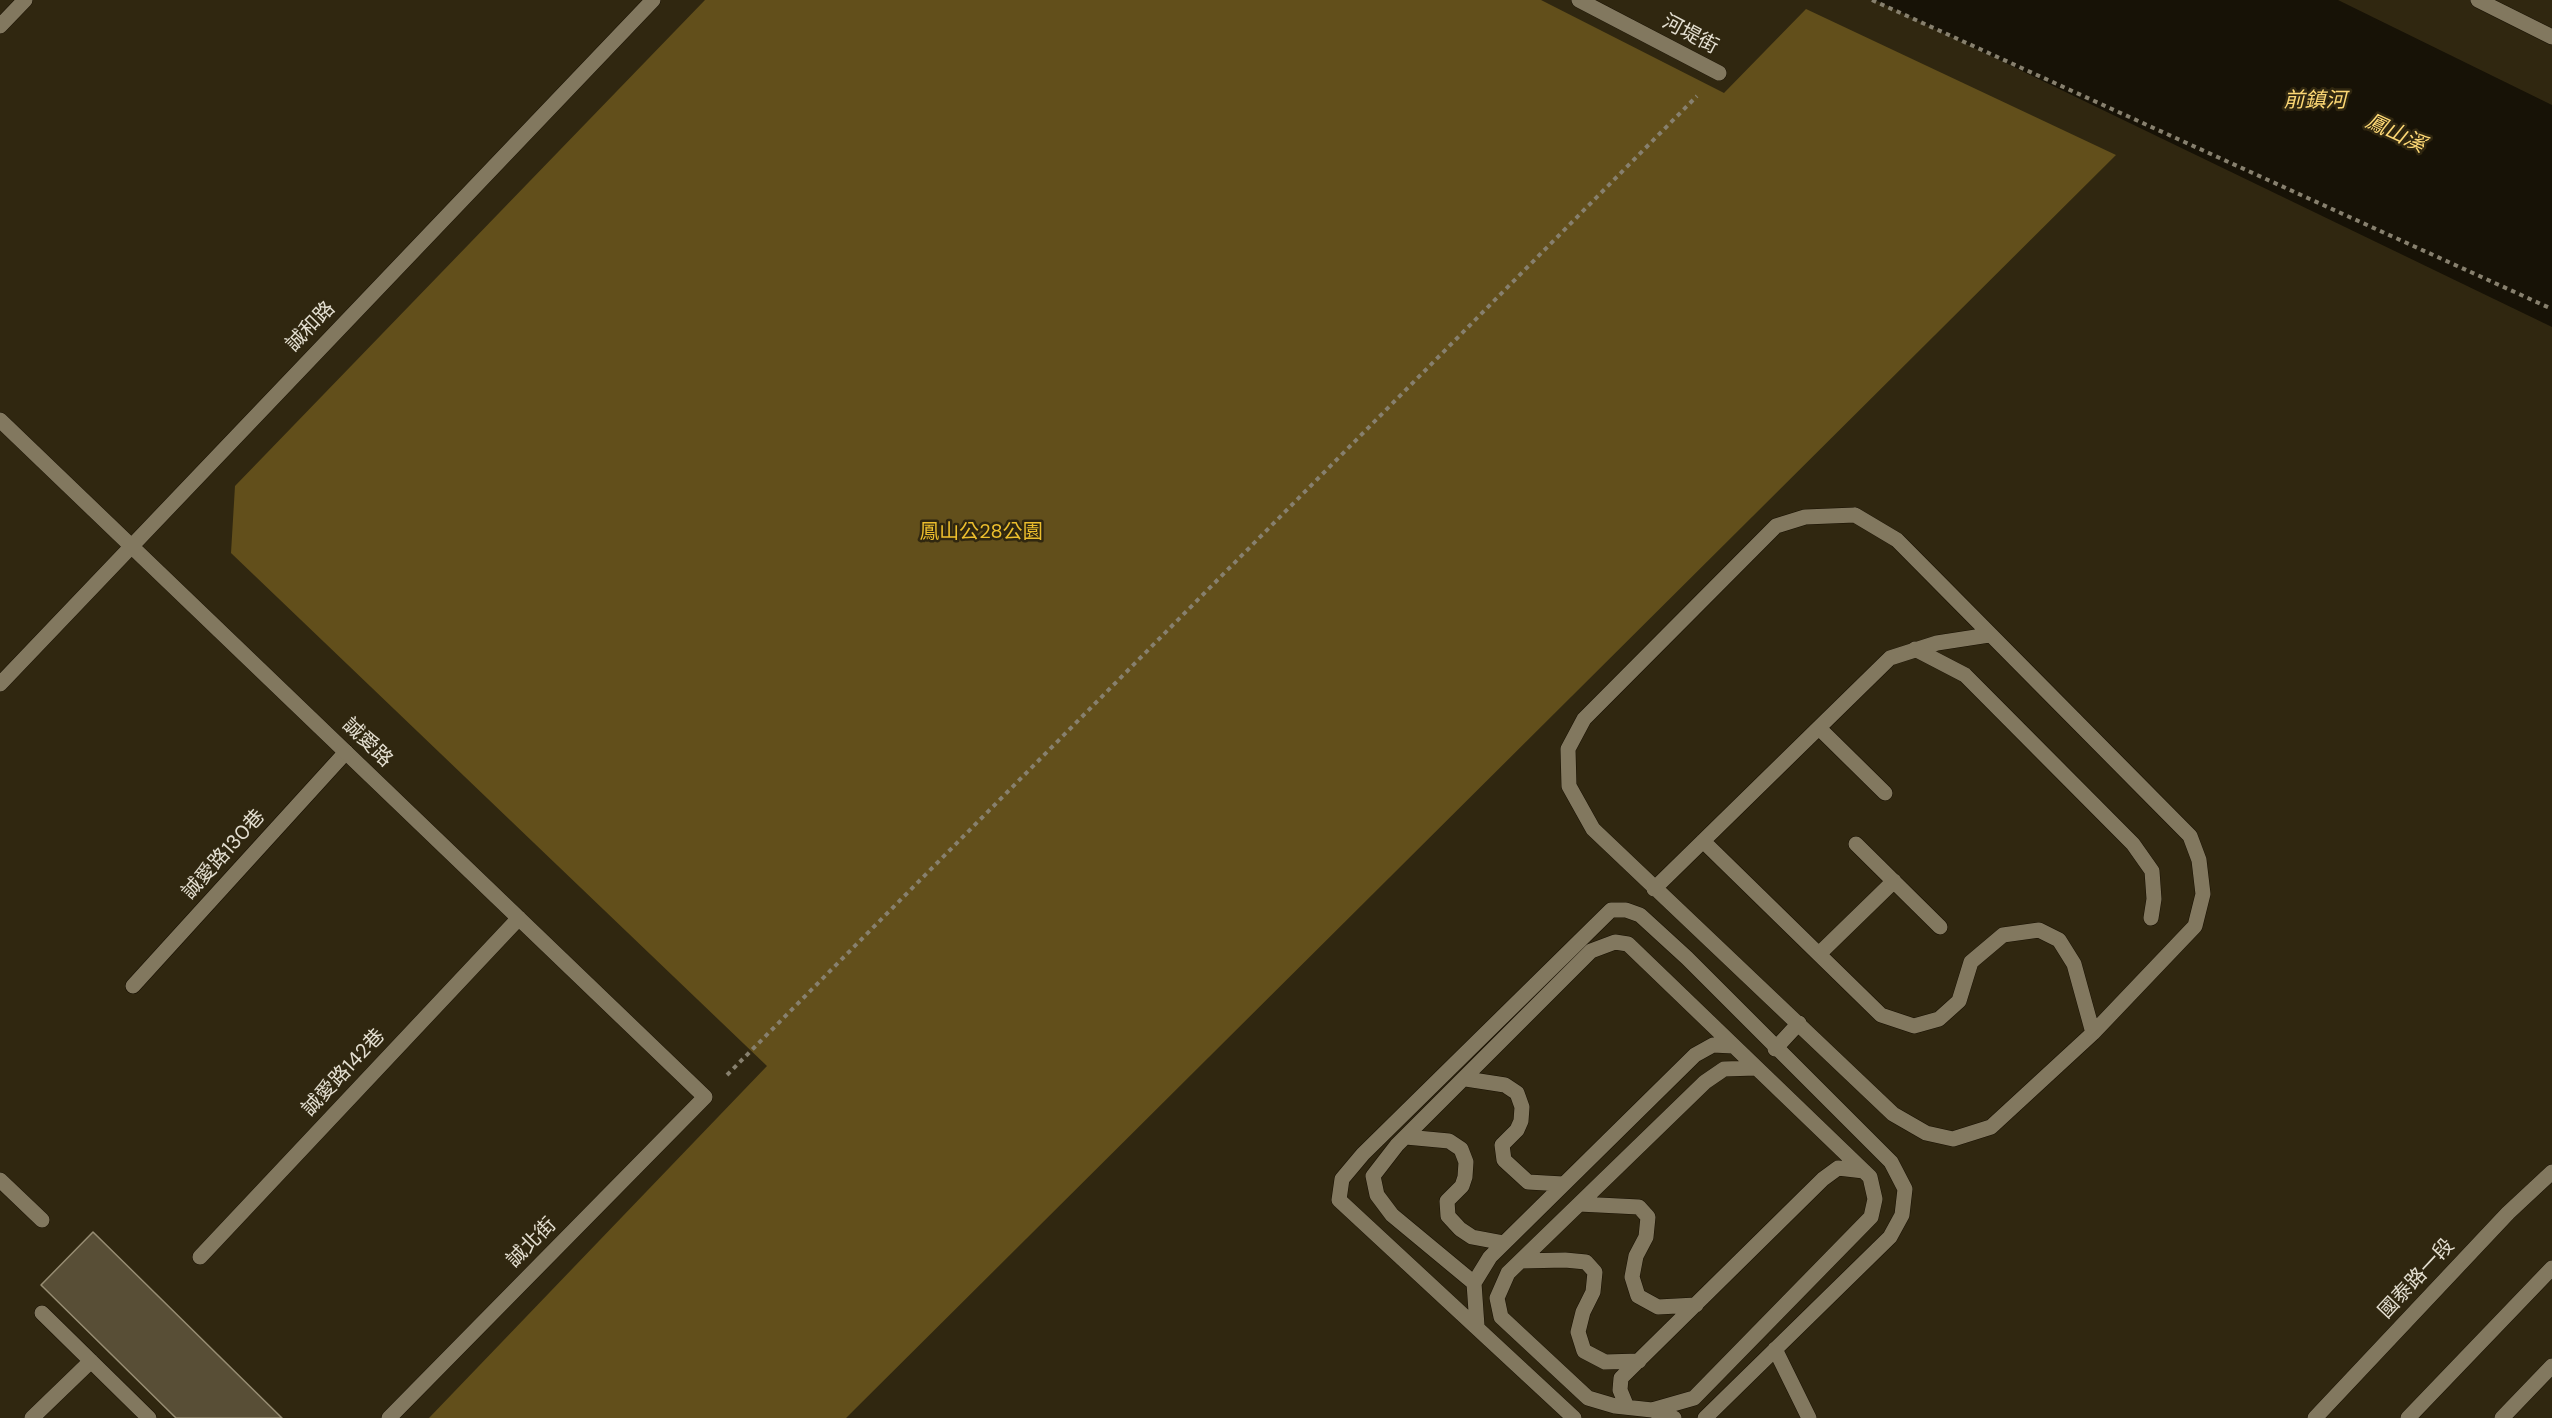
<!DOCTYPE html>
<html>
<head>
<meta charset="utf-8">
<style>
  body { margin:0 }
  canvas { display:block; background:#302710 }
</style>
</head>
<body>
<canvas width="2552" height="1418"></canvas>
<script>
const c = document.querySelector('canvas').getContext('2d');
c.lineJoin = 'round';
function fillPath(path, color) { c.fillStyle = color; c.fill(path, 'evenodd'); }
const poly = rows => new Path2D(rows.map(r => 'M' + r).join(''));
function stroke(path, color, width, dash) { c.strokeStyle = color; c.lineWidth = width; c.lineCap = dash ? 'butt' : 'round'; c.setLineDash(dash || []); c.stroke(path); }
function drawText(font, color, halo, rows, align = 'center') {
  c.font = font + ' "DM Sans","Noto Sans TC",sans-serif'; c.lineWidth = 5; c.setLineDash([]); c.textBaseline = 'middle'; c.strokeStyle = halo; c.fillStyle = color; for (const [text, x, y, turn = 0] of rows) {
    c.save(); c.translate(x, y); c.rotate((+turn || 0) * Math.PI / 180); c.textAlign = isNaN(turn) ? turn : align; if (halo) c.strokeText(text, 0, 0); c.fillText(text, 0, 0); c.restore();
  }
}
fillPath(poly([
  [705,0,1541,0,1724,93,1806,9,2116,155,846,1418,429,1418,767,1066,231,553,235,486]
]), '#624f1b');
fillPath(poly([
  [1875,0,2338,0,2552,105,2552,327]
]), '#171206');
const building = poly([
  [93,1232,282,1418,176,1418,41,1285,93,1232]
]);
fillPath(building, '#584e36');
stroke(building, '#978d73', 1.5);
const service = poly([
  [2478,0,2552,37],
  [1855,515,1897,540,2190,836,2199,860,2203,894,2195,926,2093,1033,1991,1127,1953,1139,1926,1133,1893,1114,1593,829,1569,786,1568,749,1584,719,1776,526,1805,517,1855,515],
  [1915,649,1965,675,2133,844,2152,871,2154,899,2151,918],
  [1819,728,1885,793],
  [1703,841,1881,1015,1914,1026,1939,1019,1959,1001,1971,962,2003,935,2039,930,2059,940,2074,964,2093,1033],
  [1856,844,1940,927],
  [1654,889,1890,658,1937,643,1989,635],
  [1820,953,1894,881],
  [133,986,346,752],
  [1775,1049,1799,1023],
  [1466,1079,1505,1085,1517,1093,1522,1107,1521,1121,1517,1130,1502,1145,1504,1160,1528,1182,1563,1184],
  [1406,1137,1449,1141,1461,1149,1466,1162,1465,1177,1462,1186,1447,1201,1448,1216,1460,1229,1472,1237,1504,1243],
  [1579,1204,1639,1207,1648,1217,1646,1237,1636,1256,1632,1277,1638,1296,1658,1307,1696,1305],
  [1521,1261,1565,1260,1586,1262,1595,1272,1593,1292,1583,1312,1578,1332,1584,1351,1605,1362,1639,1361],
  [1474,1283,1392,1215,1377,1195,1373,1176,1397,1145,1591,951,1615,942,1628,944,1870,1177,1875,1199,1871,1217,1694,1398,1652,1410,1615,1406,1588,1398,1501,1317,1497,1298,1508,1273,1705,1082,1724,1069,1756,1068],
  [42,1313,149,1418],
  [1477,1326,1474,1283,1490,1257,1695,1055,1713,1045,1733,1046],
  [1775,1349,1809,1418],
  [1627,1407,1620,1390,1621,1378,1823,1179,1838,1168,1864,1171],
  [1652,1410,1674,1418],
  [32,1418,91,1361],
  [1574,1418,1339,1200,1342,1179,1363,1154,1611,910,1626,910,1640,915,1687,958,1891,1162,1905,1189,1902,1215,1890,1237,1705,1418]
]);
const minor = poly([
  [1579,0,1719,73],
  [0,26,25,0],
  [0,420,705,1097,389,1418],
  [0,684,653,0],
  [0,1180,42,1220],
  [200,1257,519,918]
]);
const tertiary = poly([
  [2315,1418,2508,1213,2552,1172],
  [2408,1418,2552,1268],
  [2502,1418,2552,1366]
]);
stroke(service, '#181000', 16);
stroke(minor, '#181000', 16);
stroke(tertiary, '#181000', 16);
stroke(poly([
  [1872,0,2552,309],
  [727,1075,1697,96]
]), '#87806e', 4, [4.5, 4.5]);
stroke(service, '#82785f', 15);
stroke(minor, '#82785f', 15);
stroke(tertiary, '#82785f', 15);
drawText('20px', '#e4dfd1', '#302710', [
  ["河堤街",1690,35,28],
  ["誠和路",311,327,-46],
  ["誠愛路",367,743,44],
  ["誠愛路130巷",224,855,-48],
  ["誠愛路142巷",344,1073,-47],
  ["誠北街",532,1243,-45],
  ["國泰路一段",2417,1279,-47]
]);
drawText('20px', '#ecbe2d', '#302710', [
  ["鳳山公28公園",981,533]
]);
drawText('italic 21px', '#fdd875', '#302710', [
  ["前鎮河",2315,101],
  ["鳳山溪",2395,134,25]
]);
</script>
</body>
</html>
